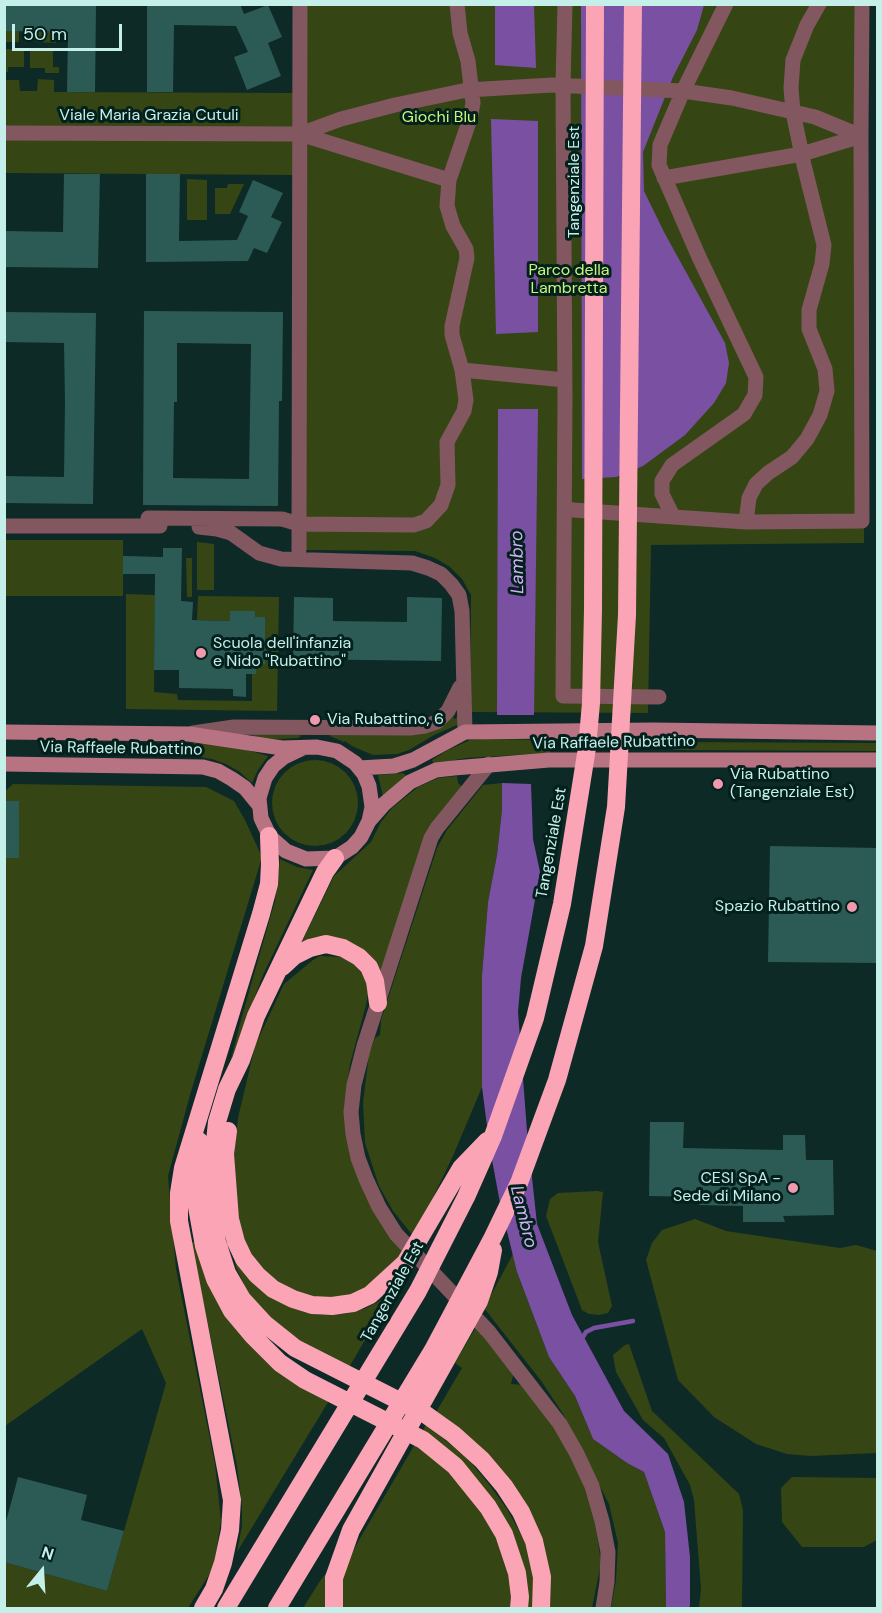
<!DOCTYPE html>
<html>
<head>
<meta charset="utf-8">
<style>
  body { margin:0 }
  #map { position:relative; width:882px; height:1613px; overflow:hidden; background:#0d2a27; font-family:"DM Sans",sans-serif }
  canvas { display:block }
  .frame { position:absolute; inset:0; border:6px solid #c5efe9; pointer-events:none }
  .north { position:absolute; left:12px; top:1541px; width:60px; height:60px; -webkit-text-stroke:4px #03201d; paint-order:stroke; rotate:18deg; font-size:16px; font-weight:700; line-height:24px; text-align:center; color:#c5efe9 }
  .north::after { content:''; display:block; margin:auto; width:21px; height:27px; background:#c5efe9; clip-path:polygon(50% 0,100% 100%,50% 72%,0 100%) }
  .scale { position:absolute; left:12px; top:24px; width:110px; height:27px; box-sizing:border-box; border:3px solid #c5efe9; border-top:0; padding-left:8px; font-size:18px; line-height:21px; white-space:nowrap; color:#c5efe9; -webkit-text-stroke:4px #03201d; paint-order:stroke }
</style>
</head>
<body>
<div id="map">
<canvas width="882" height="1613"></canvas>
<div class="frame"></div>
<div class="north">N</div>
<div class="scale">50 m</div>
</div>
<script>
const c = document.querySelector('canvas').getContext('2d');
c.lineJoin = 'round';
function fillPath(path, color) { c.fillStyle = color; c.fill(path, 'evenodd'); }
const poly = rows => new Path2D(rows.map(r => 'M' + r).join(''));
function stroke(path, color, width, dash) { c.strokeStyle = color; c.lineWidth = width; c.lineCap = dash ? 'butt' : 'round'; c.setLineDash(dash || []); c.stroke(path); }
function drawText(font, color, halo, rows, align = 'center') {
  c.font = font + ' "DM Sans",sans-serif'; c.lineWidth = 6; c.setLineDash([]); c.textBaseline = 'middle'; c.strokeStyle = halo; c.fillStyle = color; for (const [text, x, y, turn = 0] of rows) {
    c.save(); c.translate(x, y); c.rotate((+turn || 0) * Math.PI / 180); c.textAlign = isNaN(turn) ? turn : align; if (halo) c.strokeText(text, 0, 0); c.fillText(text, 0, 0); c.restore();
  }
}
fillPath(poly([
  [296,5,867,5,864,543,651,545,648,713,470,712,471,595,462,579,450,567,435,558,415,551,305,550,294,175,5,173,5,80,19,80,20,91,37,91,38,79,54,80,54,92,294,93],
  [5,31,19,31,19,42,5,42],
  [36,31,56,32,56,43,36,42],
  [5,49,24,49,24,67,8,67,8,72,5,72],
  [30,49,53,49,53,67,59,67,59,73,45,73,45,68,30,68],
  [187,179,207,180,207,220,187,220],
  [228,184,244,184,230,214,215,214,215,188,227,188],
  [5,540,123,540,123,596,5,596],
  [197,542,214,544,214,590,197,590],
  [186,558,192,558,192,597,187,597],
  [126,594,155,595,154,692,177,694,178,700,252,701,252,674,256,674,256,664,265,664,265,617,255,617,255,611,230,611,230,621,197,620,198,596,279,597,277,711,126,709],
  [462,711,460,722,457,725,434,735,409,750,397,754,373,755,352,746,345,741,344,742,330,736,330,734,451,716,455,719],
  [240,732,300,735,301,736,298,738,277,739,261,738],
  [485,739,548,740,552,742,554,748,549,753,465,758,434,764,432,760,448,750,470,740],
  [194,741,230,745,268,756,258,770,252,783,240,772,226,764,212,759,194,756],
  [673,742,877,743,878,751,673,750],
  '272 803a43 43 0 1 1 86 0a43 43 0 1 1-86 0Z',
  [403,773,406,776,383,796,378,775],
  [457,776,458,783,464,789,450,805,381,978,372,962,300,946,334,876,371,842,381,822,392,808,418,787,438,778],
  [502,783,502,810,497,855,488,902,482,975,482,1087,453,1156,414,1237,393,1211,379,1186,365,1143,363,1103,369,1054,375,1038,380,1035,381,1020,437,848,447,830,483,785],
  [13,784,206,787,234,801,245,820,262,857,190,1095,168,1176,176,1269,215,1464,221,1520,214,1567,188,1608,5,1608,4,1562,107,1591,166,1383,142,1329,5,1426,4,876,6,858,19,801,5,801,5,791],
  [280,859,297,867,313,870,263,975,230,1063,242,1016,275,901],
  [320,956,340,957,353,963,367,980,368,994,366,1005,350,1064,346,1095,347,1128,405,1252,390,1271,353,1296,318,1298,298,1294,267,1276,246,1250,235,1200,234,1157,238,1118,255,1046,284,984,313,960],
  [597,1191,603,1192,598,1242,612,1306,608,1313,599,1315,589,1314,582,1310,546,1216,550,1199,558,1193],
  [695,1219,726,1231,840,1248,856,1245,877,1251,877,1453,811,1456,787,1454,756,1444,714,1417,678,1380,646,1260,652,1243,662,1230],
  [230,1241,287,1305,304,1312,322,1315,345,1314,364,1309,378,1302,395,1289,348,1369,312,1352,261,1312,247,1291,236,1267],
  [191,1242,197,1242,236,1329,265,1360,291,1381,330,1399,237,1552,242,1526,242,1507,237,1466],
  [513,1254,517,1272,549,1357,575,1396,593,1439,627,1463,644,1472,665,1532,666,1608,611,1608,616,1580,618,1543,609,1504,563,1414,542,1382,484,1308],
  [476,1327,514,1372,511,1384,523,1385,551,1422,582,1479,594,1513,601,1563,592,1608,549,1608,542,1548,435,1414,462,1368,455,1363],
  [629,1344,652,1411,739,1494,743,1510,742,1608,699,1608,701,1589,694,1500,690,1485,664,1438,643,1420,616,1372,613,1355,625,1345],
  [426,1424,468,1459,488,1483,507,1509,524,1540,532,1564,535,1582,534,1608,527,1608,517,1548,422,1433],
  [415,1444,440,1463,478,1503,504,1547,514,1608,341,1608,343,1576,347,1563,359,1540],
  [792,1477,877,1478,877,1540,864,1547,802,1547,782,1522,781,1488],
  [327,1572,326,1608,303,1608,320,1581]
]), '#354614');
fillPath(poly([
  [495,5,534,5,536,68,495,65],
  [581,5,704,5,697,30,673,77,643,152,644,191,664,232,725,343,729,363,726,383,714,403,685,435,643,466,616,477,582,479],
  [491,119,538,121,538,332,496,334],
  [498,409,538,409,534,715,497,715],
  [502,783,531,784,533,839,540,872,521,978,518,1012,527,1131,537,1224,572,1315,624,1411,668,1454,684,1502,690,1557,690,1605,689,1608,666,1608,665,1532,644,1472,627,1463,593,1439,575,1396,549,1357,517,1272,500,1203,490,1149,482,1087,482,975,488,902,497,855,502,810]
]), '#7a50a2');
stroke(poly([
  [581,1340,586,1332,594,1328,633,1321]
]), '#7a50a2', 4.5);
fillPath(poly([
  [4,4,96,4,95,92,67,92,68,32,4,31],
  [147,4,240,4,244,14,268,5,282,37,268,43,281,76,247,90,234,57,248,52,236,26,174,25,173,92,147,92],
  [64,174,100,174,98,268,4,267,4,231,63,232],
  [146,174,180,174,179,241,237,240,248,216,239,212,253,180,283,193,271,217,282,222,267,253,254,248,248,261,146,262],
  [144,311,283,312,282,401,279,401,278,506,143,505],
  [177,343,251,344,249,479,173,478,174,402,177,402],
  [4,312,96,313,93,504,4,503,4,476,64,477,65,402,64,343,4,342],
  [163,548,182,548,181,601,193,602,192,620,230,621,230,611,255,611,255,617,265,617,265,664,256,664,256,674,246,674,246,697,233,696,233,689,179,688,179,670,154,670,155,574,123,574,123,556,163,557],
  [294,597,333,598,333,621,407,622,407,597,442,598,441,661,293,659],
  [4,801,19,801,19,858,4,858],
  [770,846,878,848,878,963,768,962],
  [650,1122,684,1122,683,1148,783,1150,783,1135,805,1135,806,1160,833,1160,834,1215,783,1216,785,1222,743,1222,743,1206,699,1205,699,1197,649,1196],
  [18,1477,87,1495,81,1520,124,1531,107,1591,4,1562,4,1529]
]), '#2c5b56');
stroke(poly([
  [565,4,563,85,565,399,563,696,659,697],
  [4,133,300,134,341,119,395,105,467,90,552,85,683,91,732,98,815,117,861,136,862,521,746,522,573,510,565,508],
  [300,134,449,180],
  [664,178,802,154,861,136,862,4],
  [462,370,565,380],
  [673,516,662,494,662,481,672,465,744,414,755,395,756,377,699,257,659,165,660,145,683,91,726,4],
  [148,518,282,519,299,524,414,525,426,521,441,505,448,485,447,442,464,411,466,400,462,370,452,335,452,326,467,258,466,249,453,226,447,206,449,180,470,119,473,103,468,61,460,33,457,4],
  [746,522,749,498,756,484,768,473,792,457,807,439,820,415,827,391,825,369,809,329,809,310,822,264,824,245,804,165,793,112,791,88,793,60,807,25,819,4],
  [4,526,160,526],
  [199,527,217,529,231,533,259,553,281,559,412,563,428,568,441,574,451,584,459,595,462,611,465,732],
  [299,550,300,4],
  [193,733,234,727,410,728,425,726,437,722,448,711,460,687],
  [489,764,437,828,431,838,364,1046,354,1085,351,1112,353,1134,358,1158,366,1179,379,1207,396,1234,489,1332,560,1424,577,1454,592,1486,602,1521,608,1552,607,1582,603,1608]
]), '#835760', 15);
stroke(poly([
  [4,732,189,734,282,748,317,747,337,751,355,763,364,774,369,786,372,807,369,821,361,837,352,847,335,858,306,859,286,851,270,837,261,818,259,798,265,778,273,766,284,757,303,748],
  [4,764,203,767,218,771,232,779,245,788,259,805],
  [359,768,394,766,413,760,465,732,653,730,878,733],
  [369,821,384,804,410,782,436,770,454,768,549,760,878,760]
]), '#b87382', 15);
stroke(poly([
  [335,858,325,872,256,1016,241,1060,227,1089,217,1122,211,1180,212,1213,217,1242,227,1273,242,1299,265,1324,295,1348,425,1414,453,1434,482,1460,504,1486,521,1512,534,1541,542,1577,541,1608],
  [282,967,294,956,310,948,326,944,343,948,359,957,369,967,375,981,378,1003],
  [228,1131,225,1154,230,1219,236,1242,244,1259,257,1275,273,1289,293,1299,312,1305,332,1306,353,1303,370,1295,405,1263,461,1168,487,1141],
  [199,1141,196,1169,197,1207,204,1246,215,1279,232,1311,253,1336,280,1363,305,1380,423,1440,455,1466,488,1507,504,1534,517,1573,520,1597,519,1608],
  [203,1608,214,1589,223,1563,230,1530,232,1500,179,1221,179,1193,183,1168,261,914,269,884,270,864,269,836],
  [226,1608,418,1291,466,1197,493,1136,535,1018,562,904,587,748,591,703,593,610,595,4],
  [277,1608,433,1350,493,1237,519,1183,557,1080,594,946,616,807,627,615,633,4],
  [334,1608,334,1578,351,1530,479,1301,489,1272,493,1250]
]), '#faa4b6', 18);
for (const [x, y, r, color] of [
  [201,653,6,"#f29aad"],
  [315,720,6,"#f29aad"],
  [718,784,6,"#f29aad"],
  [852,907,6,"#f29aad"],
  [793,1188,6,"#f29aad"]
]) { const dot = new Path2D(); dot.arc(x, y, r, 0, 2 * Math.PI); c.fillStyle = color; c.fill(dot); stroke(dot, '#03201d', 2); }
drawText('16px', '#c5efe9', '#03201d', [
  ["Viale Maria Grazia Cutuli",149,116],
  ["Tangenziale Est",575,182,-90],
  ["Via Raffaele Rubattino",614,743,-1],
  ["Via Raffaele Rubattino",121,749,1],
  ["Tangenziale Est",552,843,-80],
  ["Tangenziale Est",393,1292,-61]
]);
drawText('16px', '#c8f579', '#03201d', [
  ["Giochi Blu",439,118],
  ["Parco della",569,271],
  ["Lambretta",569,289]
]);
drawText('16px', '#c5efe9', '#03201d', [
  ["Scuola dell'infanzia",213,644],
  ["e Nido \"Rubattino\"",213,662],
  ["Via Rubattino, 6",327,720],
  ["Via Rubattino",730,775],
  ["(Tangenziale Est)",730,793],
  ["Spazio Rubattino",840,907,"right"],
  ["CESI SpA -",781,1179,"right"],
  ["Sede di Milano",781,1197,"right"]
], 'left');
drawText('italic 18px', '#d0b1f3', '#03201d', [
  ["Lambro",518,562,-91],
  ["Lambro",523,1217,76]
]);
</script>
</body>
</html>
